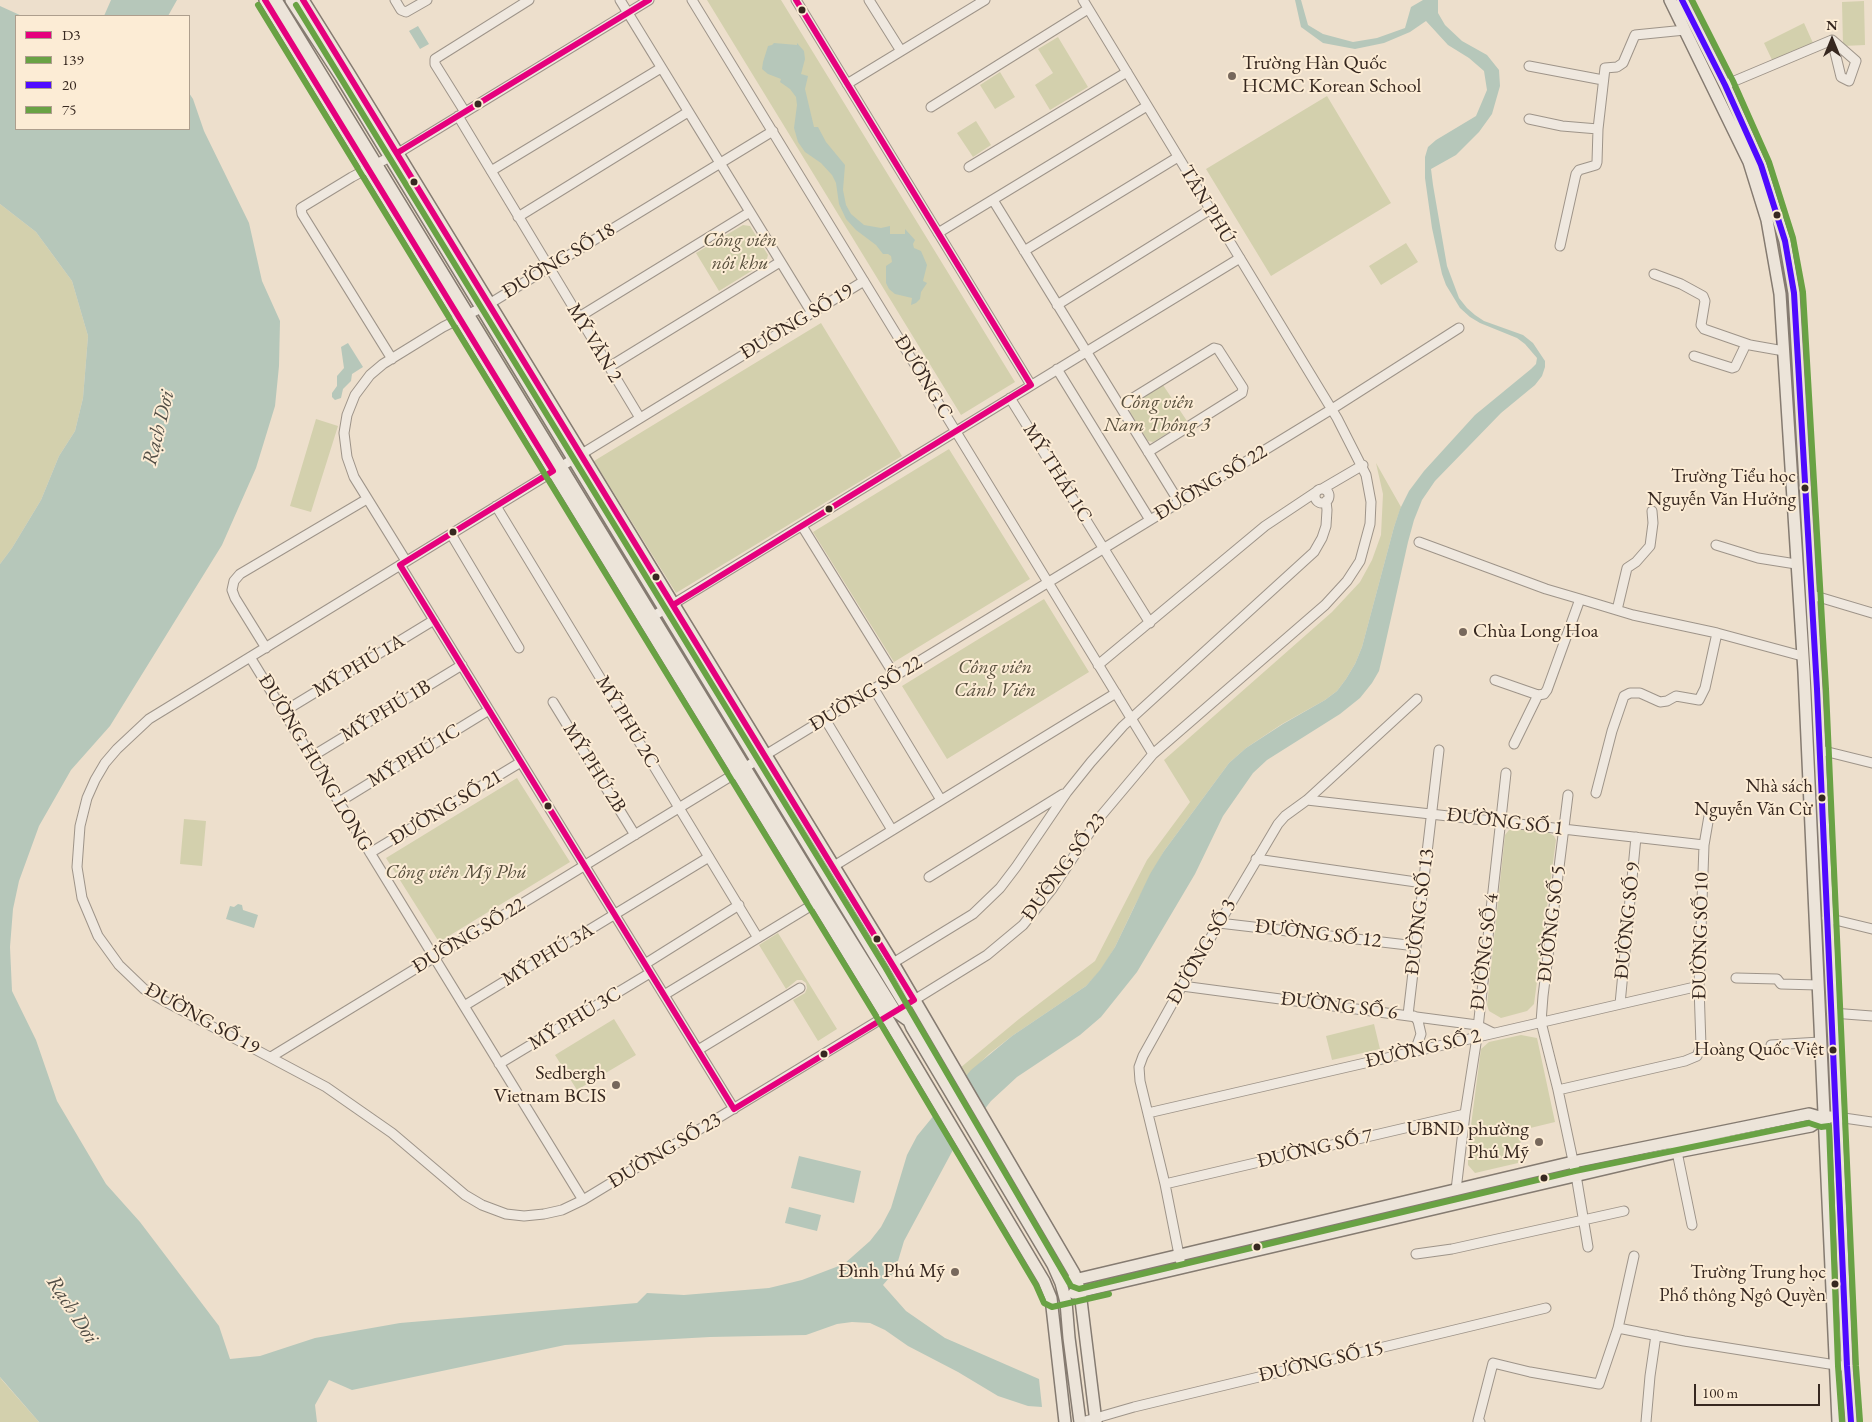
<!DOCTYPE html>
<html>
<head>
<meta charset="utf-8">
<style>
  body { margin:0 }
  #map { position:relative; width:1872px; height:1422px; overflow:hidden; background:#eddfcc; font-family:"EB Garamond",serif }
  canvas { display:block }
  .legend { position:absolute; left:15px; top:15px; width:175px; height:115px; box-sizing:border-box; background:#fcecd5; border:1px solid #ad9e8d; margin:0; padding:6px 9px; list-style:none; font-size:15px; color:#372820 }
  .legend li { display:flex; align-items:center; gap:10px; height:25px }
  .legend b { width:25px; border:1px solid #ad9e8d }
  .north { position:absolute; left:1807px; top:15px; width:50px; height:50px; -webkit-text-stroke:4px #fcecd5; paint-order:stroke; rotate:0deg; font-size:14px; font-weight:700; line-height:20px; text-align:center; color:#372820 }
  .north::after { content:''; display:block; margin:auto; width:18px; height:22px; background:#372820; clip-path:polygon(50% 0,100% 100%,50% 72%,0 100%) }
  .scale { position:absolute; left:1694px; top:1384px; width:126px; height:22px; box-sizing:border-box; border:2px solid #372820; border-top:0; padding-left:6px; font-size:15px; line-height:18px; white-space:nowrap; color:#372820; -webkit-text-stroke:4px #fcecd5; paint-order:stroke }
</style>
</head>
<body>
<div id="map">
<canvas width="1872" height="1422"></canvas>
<ul class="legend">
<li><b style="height:6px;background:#e5007d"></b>D3</li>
<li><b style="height:6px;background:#69a244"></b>139</li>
<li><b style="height:6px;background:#4f0aff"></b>20</li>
<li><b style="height:6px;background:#69a244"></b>75</li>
</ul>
<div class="north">N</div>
<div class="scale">100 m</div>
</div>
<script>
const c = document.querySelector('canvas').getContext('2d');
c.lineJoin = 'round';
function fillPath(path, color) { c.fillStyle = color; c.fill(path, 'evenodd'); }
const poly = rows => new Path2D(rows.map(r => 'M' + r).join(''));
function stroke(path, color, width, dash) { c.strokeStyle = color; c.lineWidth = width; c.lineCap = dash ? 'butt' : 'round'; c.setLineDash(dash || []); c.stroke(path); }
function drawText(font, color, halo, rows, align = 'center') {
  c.font = font + ' "EB Garamond",serif'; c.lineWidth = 4; c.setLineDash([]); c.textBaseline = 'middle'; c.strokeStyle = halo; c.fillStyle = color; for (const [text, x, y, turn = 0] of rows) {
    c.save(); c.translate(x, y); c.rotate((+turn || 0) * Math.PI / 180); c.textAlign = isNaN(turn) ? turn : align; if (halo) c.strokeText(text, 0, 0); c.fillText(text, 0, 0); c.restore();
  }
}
fillPath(poly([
  [707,0,781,0,1015,382,961,415],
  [1864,1,1865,45,1843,46,1842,2],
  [1804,23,1813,43,1773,62,1764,43],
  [1058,37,1088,87,1050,110,1035,85,1053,73,1038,49],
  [1000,72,1015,97,995,109,980,85],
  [1327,96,1391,203,1271,276,1206,169],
  [976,121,991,145,973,157,957,133],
  [0,204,36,232,72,281,88,336,83,398,75,431,59,456,41,500,12,548,0,564],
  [743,225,750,226,768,255,766,262,719,291,696,253],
  [1406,243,1418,262,1381,285,1369,266],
  [483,323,486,324,562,450,560,452,559,452,481,325],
  [821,323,902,456,676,593,594,461],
  [1163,385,1187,421,1153,442,1148,441,1130,412,1131,405],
  [316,419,338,426,311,512,290,506],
  [949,449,1030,579,894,662,813,532],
  [1376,463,1401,507,1394,527,1362,647,1355,664,1346,679,1337,691,1325,700,1282,724,1246,748,1229,763,1164,851,1134,907,1115,947,1101,970,1086,986,1012,1036,989,1054,966,1077,960,1068,1019,1019,1095,961,1147,860,1190,802,1164,760,1332,612,1360,582,1372,560,1381,535,1383,494],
  [1044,599,1089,672,947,759,902,686],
  [517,778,570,862,439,942,386,858],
  [184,819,206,821,202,866,180,864],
  [1514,828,1549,833,1554,836,1556,840,1534,1004,1527,1011,1501,1018,1489,1011,1487,1005,1505,835,1509,830],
  [778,933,837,1029,818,1041,793,1000,805,993,807,988,806,983,802,980,797,980,786,989,759,945],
  [614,1019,636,1055,577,1090,555,1055],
  [1374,1024,1380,1049,1332,1060,1326,1036],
  [1521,1035,1537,1038,1555,1122,1522,1130,1518,1163,1475,1173,1468,1165,1468,1148,1481,1049,1489,1042],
  [0,1377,2,1380,39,1422,0,1422]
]), '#d3d0ad');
fillPath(poly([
  [111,0,177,0,168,16,104,16],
  [1295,0,1301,0,1308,25,1323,34,1353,42,1377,38,1405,28,1411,7,1423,0,1438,0,1438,13,1445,25,1462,41,1487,55,1499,70,1500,86,1492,114,1479,132,1456,155,1431,169,1433,185,1447,266,1459,298,1467,308,1475,315,1484,321,1523,335,1533,343,1545,361,1545,367,1542,376,1535,385,1501,413,1435,481,1422,500,1414,520,1408,542,1383,654,1379,671,1372,683,1360,698,1340,714,1267,760,1253,773,1223,816,1195,874,1137,972,1101,1017,1080,1035,1017,1077,991,1101,954,1148,904,1241,895,1271,883,1285,906,1311,945,1338,1039,1379,1042,1407,1028,1406,998,1396,958,1372,908,1346,885,1330,870,1323,852,1322,837,1324,806,1335,710,1337,565,1345,352,1390,329,1380,315,1405,317,1422,39,1422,0,1377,0,564,12,548,41,500,59,456,75,431,83,398,88,336,72,281,36,232,0,204,0,6,22,16,16,16,16,129,189,129,189,93,193,99,204,131,249,223,262,281,280,321,279,366,275,406,256,468,222,545,110,726,71,770,39,826,19,881,13,909,10,947,12,991,36,1040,57,1101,106,1184,140,1222,219,1326,230,1359,260,1356,315,1338,400,1323,637,1303,647,1293,684,1295,769,1288,802,1280,844,1264,870,1241,881,1227,891,1208,907,1155,917,1136,971,1070,1012,1036,1086,986,1100,970,1115,947,1150,874,1164,851,1229,763,1246,748,1283,724,1325,700,1337,691,1346,679,1355,664,1362,647,1394,527,1400,509,1409,491,1424,471,1475,415,1531,369,1536,364,1537,358,1525,344,1517,338,1480,323,1470,317,1460,308,1446,285,1442,274,1432,228,1425,178,1425,157,1428,147,1436,140,1476,116,1487,90,1484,71,1469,58,1448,45,1426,21,1410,32,1384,43,1355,49,1323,43,1301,27],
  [418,26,429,44,420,49,409,31],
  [774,43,797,45,797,43,804,51,805,59,801,74,808,76,805,89,814,127,818,127,826,142,845,165,843,190,846,205,851,214,864,225,881,228,890,226,890,234,905,234,905,229,915,240,913,244,914,248,921,251,927,265,923,281,927,283,921,292,920,299,916,303,911,305,912,298,895,294,889,289,886,283,886,266,892,262,891,256,888,254,883,254,876,245,856,230,846,219,839,204,836,183,832,175,821,163,805,152,798,142,794,128,797,105,796,97,790,89,780,82,781,79,768,74,762,69,763,62,768,46,772,45],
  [348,343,363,367,352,374,351,381,343,389,341,398,335,400,332,397,332,393,337,386,337,376,344,368,341,347],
  [238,904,242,905,243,910,258,915,254,928,226,919,230,906,234,907],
  [799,1156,861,1171,854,1203,791,1188],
  [789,1207,821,1215,817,1231,785,1223]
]), '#b6c7ba');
fillPath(poly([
  [964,1075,986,1112,958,1147,936,1110]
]), '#eddfcc');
const minor = poly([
  [395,0,401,10,406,12,427,0],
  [620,0,812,313],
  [692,0,1153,754],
  [796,0,1031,385],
  [869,0,901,51],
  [1529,66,1603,80],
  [847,84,985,0],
  [1725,85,1832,40,1841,77,1849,81,1856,61,1832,40],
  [931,107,1088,9],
  [465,112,435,64,435,59,529,0],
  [458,116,640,418],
  [1529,119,1562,126,1598,129],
  [969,167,1127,72],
  [491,171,661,68],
  [993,200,1179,502],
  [518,217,688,112],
  [938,233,1147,106],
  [1560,246,1576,174,1579,170,1596,165,1597,162,1598,129,1605,68,1617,67,1623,63,1635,35,1685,30],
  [1024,251,1178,157],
  [1654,274,1681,284,1703,296,1705,301,1701,325,1704,329,1750,345,1784,351],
  [864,281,149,719,117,749,105,763,95,780,87,798,80,826,77,867,82,898,98,936,119,965,144,989,166,1002,326,1087,392,1133,465,1195,482,1205,506,1214,524,1216,544,1214,562,1210,583,1200,891,1013],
  [1057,305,1211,209],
  [579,317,750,212],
  [1694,356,1732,368,1735,367,1746,344],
  [392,359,302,214,301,208,352,177,403,150,649,0],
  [609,367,780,262],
  [1057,369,1150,520],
  [1010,398,1150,623],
  [1120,406,1214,348,1218,349,1243,388,1242,393,1148,452],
  [1322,489,1363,465],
  '1315 496a7 7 0 1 1 14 0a7 7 0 1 1-14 0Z',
  [496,506,758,938],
  [802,526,895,676],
  [451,534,519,648],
  [1419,542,1546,589,1580,599,1633,615,1717,633,1802,656],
  [1716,545,1758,558,1796,564],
  [406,561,354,477,347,457,344,433,347,415,355,395,370,375,383,364,443,327,489,304,773,131],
  [400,565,734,1109],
  [1812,595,1872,613],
  [1617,610,1627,568,1636,562,1650,546,1653,523,1652,511],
  [647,620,1240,258],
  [266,648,235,598,232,590,234,581,240,574,367,499],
  [250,657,583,1200],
  [1098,665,1265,526,1316,492],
  [1495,680,1538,695,1544,694,1547,690,1580,599],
  [874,689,941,800],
  [553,702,635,835],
  [283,712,434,620],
  [825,719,892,830],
  [1514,744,1538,695],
  [1820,750,1872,763],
  [311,757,462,665],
  [1596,793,1612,731,1624,696,1630,693,1640,693,1660,702,1667,701,1676,696,1699,700,1705,688,1717,633],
  [1568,795,1543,996,1541,1022,1558,1090,1576,1175,1588,1247],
  [1307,800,1704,845],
  [339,802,489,710],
  [370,853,521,762],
  [1256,859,1423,883],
  [834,866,1116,693],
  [929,877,1063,794],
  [1827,918,1872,929],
  [1219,923,1416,946],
  [893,963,973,914,1000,888,1016,867,1067,792,1091,762,1123,726,1314,552,1322,538,1326,526,1327,510,1326,501],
  [645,964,739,905],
  [1736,978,1777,979,1781,984,1818,985],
  [1182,986,1477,1025,1493,1033],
  [664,995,822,899],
  [911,1002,987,955,1023,925,1052,889,1100,817,1153,754,1325,605,1347,581,1360,561,1370,524,1371,502,1366,475,1337,418,1083,0],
  [1620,1004,1636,837],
  [464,1006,709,857],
  [1832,1013,1872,1016],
  [1408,1015,1439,750],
  [1414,1016,1418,1021,1421,1034,1415,1051],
  [1771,1045,1820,1042],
  [698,1050,800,988],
  [271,1057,1332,409,1459,328],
  [499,1064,650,973],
  [1558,1090,1685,1061,1697,1056,1701,1046,1699,986,1704,845,1709,816],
  [1148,1113,1699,986],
  [1837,1117,1872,1122],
  [1677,1152,1692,1225],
  [1165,1184,1465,1114],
  [1456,1190,1465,1114,1477,1037,1506,773],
  [1416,1254,1452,1249,1624,1211],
  [1180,1260,1165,1184,1140,1081,1139,1067,1143,1056,1182,986,1278,824,1285,816,1307,800,1417,699],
  [1618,1328,1684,1341,1842,1366],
  [1082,1422,1134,1407,1546,1308],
  [1480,1422,1478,1421,1493,1363,1530,1372,1599,1384,1618,1328,1634,1256],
  [1646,1422,1650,1376,1656,1335]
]);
const major = poly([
  [265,0,886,1016,1044,1281,1051,1298,1065,1422],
  [276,0,824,897,895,1011,909,1021],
  [291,0,341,77,905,1005,909,1021,912,1028,1053,1265,1061,1283,1066,1302,1069,1338,1080,1422],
  [303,0,348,72,893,963,1074,1273,1080,1292,1096,1422],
  [1670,0,1749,162,1767,220,1780,294,1804,672,1838,1422],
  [1682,0,1725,85,1761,165,1785,241,1794,293,1817,689,1834,1045,1847,1366,1851,1422],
  [1070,1281,1573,1162,1809,1114,1823,1118,1830,1117],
  [1074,1293,1677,1152,1811,1126,1823,1118]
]);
stroke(minor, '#9e9489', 11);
stroke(major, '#857b71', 14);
stroke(minor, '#efe8df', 9);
stroke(major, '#ece4d9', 11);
stroke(poly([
  [265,0,553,471],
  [303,0,914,1000],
  [397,153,649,0],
  [400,565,734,1109],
  [400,565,553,471],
  [673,605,1031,385,796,0],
  [734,1109,914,1000]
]), '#e5007d', 6);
stroke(poly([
  [258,5,879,1021,1036,1285,1044,1303,1052,1307,1109,1294],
  [296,5,885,967,1071,1286,1079,1289,1575,1171,1809,1123,1821,1127,1829,1126,1838,1366,1842,1422]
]), '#69a244', 6);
stroke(poly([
  [1682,0,1725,85,1761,165,1785,241,1794,293,1817,689,1847,1366,1851,1422]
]), '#4f0aff', 6);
stroke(poly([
  [1692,0,1733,81,1769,162,1793,238,1803,292,1826,689,1856,1366,1860,1421]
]), '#69a244', 6);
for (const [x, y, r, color] of [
  [802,10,4.5,"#372820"],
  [1232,76,5,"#77685c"],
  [478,104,4.5,"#372820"],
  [414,182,4.5,"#372820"],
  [1777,215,4.5,"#372820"],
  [1805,488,4.5,"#372820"],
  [829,509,4.5,"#372820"],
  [453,532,4.5,"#372820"],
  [656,577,4.5,"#372820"],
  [1463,632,5,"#77685c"],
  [1822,798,4.5,"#372820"],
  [548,806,4.5,"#372820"],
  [877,939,4.5,"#372820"],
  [1833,1050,4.5,"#372820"],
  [824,1054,4.5,"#372820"],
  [616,1085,5,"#77685c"],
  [1539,1142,5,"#77685c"],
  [1544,1178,4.5,"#372820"],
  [1257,1247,4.5,"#372820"],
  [955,1272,5,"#77685c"],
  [1835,1284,4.5,"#372820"]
]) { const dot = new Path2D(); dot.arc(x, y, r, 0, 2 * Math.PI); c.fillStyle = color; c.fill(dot); stroke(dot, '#fcecd5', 2); }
drawText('19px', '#372820', '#fcecd5', [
  ["Trường Tiểu học",1796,477],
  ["Nguyễn Văn Hưởng",1796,500],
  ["Nhà sách",1813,787],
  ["Nguyễn Văn Cừ",1813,810],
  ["Hoàng Quốc Việt",1824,1050],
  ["Trường Trung học",1826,1273],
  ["Phổ thông Ngô Quyền",1826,1296]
], 'right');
drawText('20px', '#372820', '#fcecd5', [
  ["Trường Hàn Quốc",1242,64,"left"],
  ["HCMC Korean School",1242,87,"left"],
  ["Chùa Long Hoa",1473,632,"left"],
  ["Sedbergh",606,1074],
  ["Vietnam BCIS",606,1097],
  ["UBND phường",1529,1130],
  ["Phú Mỹ",1529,1153],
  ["Đình Phú Mỹ",945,1272]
], 'right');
drawText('20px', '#372820', '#fcecd5', [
  ["TÂN PHÚ",1207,205,59],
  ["ĐƯỜNG SỐ 18",559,261,-31],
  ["ĐƯỜNG SỐ 19",797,322,-31],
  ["MỸ VĂN 2",594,343,59],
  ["ĐƯỜNG C",923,377,59],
  ["MỸ THÁI 1C",1057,473,58],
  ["ĐƯỜNG SỐ 22",1211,483,-31],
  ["MỸ PHÚ 1A",359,666,-31],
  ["ĐƯỜNG SỐ 22",866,694,-31],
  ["MỸ PHÚ 1B",386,711,-31],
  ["MỸ PHÚ 2C",627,722,59],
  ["MỸ PHÚ 1C",414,756,-31],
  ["ĐƯỜNG HƯNG LONG",315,763,59],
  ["MỸ PHÚ 2B",594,768,58],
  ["ĐƯỜNG SỐ 21",446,808,-31],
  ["ĐƯỜNG SỐ 1",1505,822,7],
  ["ĐƯỜNG SỐ 23",1064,867,-54],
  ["ĐƯỜNG SỐ 13",1420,912,-83],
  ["ĐƯỜNG SỐ 9",1628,921,-84],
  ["ĐƯỜNG SỐ 5",1552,924,-83],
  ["ĐƯỜNG SỐ 12",1318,934,7],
  ["ĐƯỜNG SỐ 22",469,936,-31],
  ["ĐƯỜNG SỐ 10",1701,936,-89],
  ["ĐƯỜNG SỐ 3",1202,952,-60],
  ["ĐƯỜNG SỐ 4",1485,952,-83],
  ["MỸ PHÚ 3A",548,955,-31],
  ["ĐƯỜNG SỐ 6",1339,1006,7],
  ["ĐƯỜNG SỐ 19",202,1019,29],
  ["MỸ PHÚ 3C",575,1019,-31],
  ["ĐƯỜNG SỐ 2",1423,1049,-13],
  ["ĐƯỜNG SỐ 7",1315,1149,-13],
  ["ĐƯỜNG SỐ 23",665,1151,-31],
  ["ĐƯỜNG SỐ 15",1321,1362,-13]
]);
drawText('italic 20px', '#584f3d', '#fcecd5', [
  ["Công viên",740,241],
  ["nội khu",740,264],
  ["Công viên",1157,403],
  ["Nam Thông 3",1157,426],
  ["Công viên",995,668],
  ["Cảnh Viên",995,691],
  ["Công viên Mỹ Phú",456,873]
]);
drawText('italic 21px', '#514d45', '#fcecd5', [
  ["Rạch Dơi",159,428,-76],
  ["Rạch Dơi",72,1310,57]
]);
</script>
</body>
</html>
